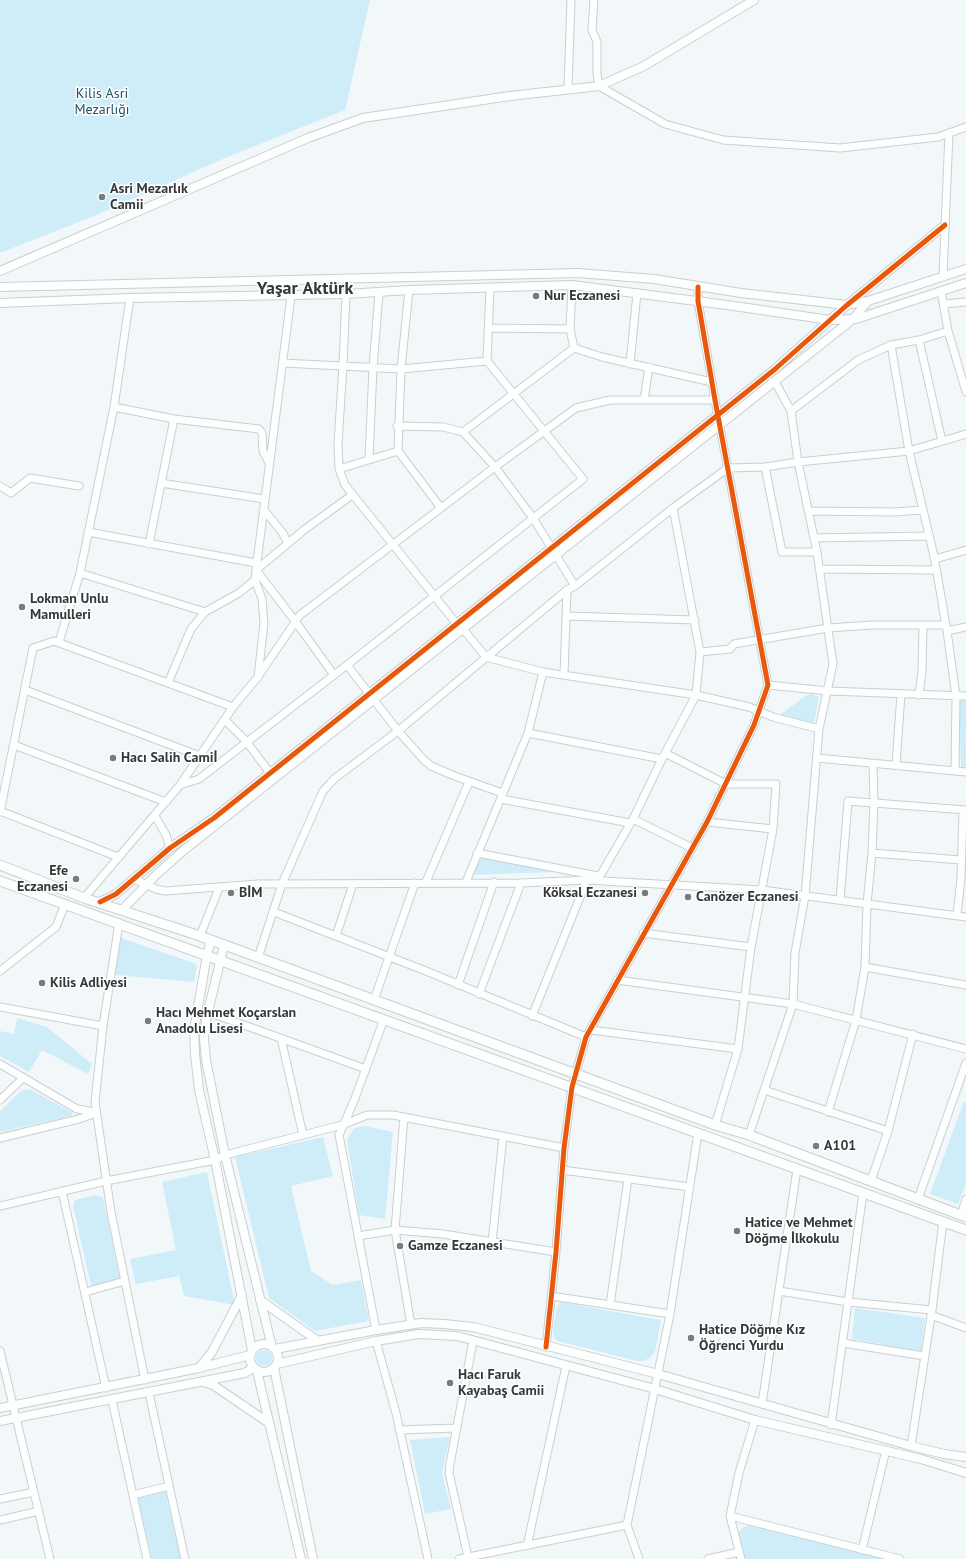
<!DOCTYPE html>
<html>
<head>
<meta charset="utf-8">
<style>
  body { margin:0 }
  canvas { display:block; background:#f2f8fa }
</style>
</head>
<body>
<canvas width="966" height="1559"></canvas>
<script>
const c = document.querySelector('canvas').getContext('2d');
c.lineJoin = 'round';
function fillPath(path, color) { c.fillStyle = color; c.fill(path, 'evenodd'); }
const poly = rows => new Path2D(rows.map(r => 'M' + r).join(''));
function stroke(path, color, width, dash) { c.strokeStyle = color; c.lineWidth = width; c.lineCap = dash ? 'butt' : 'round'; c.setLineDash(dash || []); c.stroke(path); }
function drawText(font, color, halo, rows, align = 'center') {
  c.font = font + ' "PT Sans",sans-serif'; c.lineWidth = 3; c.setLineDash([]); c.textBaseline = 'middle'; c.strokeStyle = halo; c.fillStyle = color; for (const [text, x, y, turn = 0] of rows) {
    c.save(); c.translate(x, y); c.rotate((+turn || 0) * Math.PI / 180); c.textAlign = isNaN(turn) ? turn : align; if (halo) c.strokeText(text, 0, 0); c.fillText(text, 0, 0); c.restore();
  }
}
fillPath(poly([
  [0,0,370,0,345,110,225,158,94,216,0,253],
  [811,694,819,697,814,724,777,717,804,697],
  [959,694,966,694,966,768,961,768],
  [478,857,553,872,471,875],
  [121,938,194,963,197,965,194,982,115,975],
  [17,1018,47,1027,92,1064,88,1074,42,1050,29,1072,0,1056,0,1031,14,1034],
  [30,1089,73,1113,71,1116,0,1132,0,1111,21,1091],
  [964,1101,966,1102,966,1184,958,1204,930,1194],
  [365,1126,393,1132,385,1219,359,1215,347,1140,354,1128],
  [323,1137,333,1176,291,1186,311,1271,333,1285,361,1280,369,1321,315,1331,269,1298,235,1157],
  [207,1172,235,1305,184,1296,179,1276,136,1284,130,1259,176,1250,162,1182],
  [96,1195,103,1198,120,1279,91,1286,73,1206,75,1200],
  [560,1302,661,1320,655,1352,650,1358,643,1361,637,1361,557,1341,554,1337,553,1329,557,1308],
  [855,1308,925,1318,921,1351,852,1339],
  '256 1358a8 8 0 1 1 16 0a8 8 0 1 1-16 0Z',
  [450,1437,442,1473,451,1509,425,1514,410,1440],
  [165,1491,181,1559,152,1559,138,1498],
  [749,1525,883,1559,744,1559,738,1534,742,1528]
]), '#ceedf9');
const minor = poly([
  [594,0,592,30,597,42,597,74,599,86,665,124,723,140,840,148,938,137,966,127],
  [568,88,571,0],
  [943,276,949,133],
  [572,285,570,329,574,348],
  [409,290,401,369,398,451,441,508],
  [941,291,948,331,966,392],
  [346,294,343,366,338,443,339,469,345,485,456,623,463,629,486,657,543,672,696,695,749,707,773,717,819,729],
  [944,304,966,302],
  [490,328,570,329],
  [919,340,942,441],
  [891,345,909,451,934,556,947,631,956,696,955,771],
  [487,361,490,288],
  [630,364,637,293],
  [644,400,649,367],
  [114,407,174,419,259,429,262,433,263,451,269,463],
  [791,411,858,360,891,345,919,340,948,331],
  [397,426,443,427,463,432,495,467,533,518,575,586],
  [463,432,574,348,602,357,712,382],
  [369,459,373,367,379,293],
  [765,467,782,552,817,552],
  [339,469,398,451],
  [161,483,264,499],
  [0,486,11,493,30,478,79,486],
  [263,509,282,532,288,543],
  [809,511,895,512,922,510],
  [88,532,256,563],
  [814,538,929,536],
  [149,544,174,419],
  [935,559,966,550],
  [819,569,936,570],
  [80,573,205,612],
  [567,616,695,620],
  [947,631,966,627],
  [59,642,80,573,114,407,130,298],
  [700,652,730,649,734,644,828,628,872,625,946,625],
  [347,665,398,731,423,759,431,766,452,775,502,793],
  [334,675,295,621,256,570,304,530,352,495],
  [564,675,567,590],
  [258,677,264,623,262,599,255,580,256,570,293,281],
  [168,683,191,629,205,612,239,593,255,580],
  [768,685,828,691,966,696],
  [25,690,200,756],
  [919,695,922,671,923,626],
  [225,720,246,741,273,777],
  [528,733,662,759],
  [14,745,166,802],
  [665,753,726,784,776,784,773,829,751,947,738,1049,715,1125],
  [817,758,966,772],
  [896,765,901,694],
  [180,785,199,779,347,665,583,479,487,361,401,369,283,363],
  [501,799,630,823],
  [0,811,118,857],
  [0,812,33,648,54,641,233,707],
  [155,816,166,835,170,848],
  [633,819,692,848],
  [707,822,773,829],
  [477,853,598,876],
  [872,853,961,860],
  [134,879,156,889,165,891,258,884,521,883,587,880,762,890,966,917],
  [426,882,469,782],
  [466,882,528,733,543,672],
  [84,898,180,785,233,707,257,678,300,615,495,467,576,408,610,400,715,400],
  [840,900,848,801,966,810],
  [274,912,426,971,586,1037],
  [957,915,961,878,963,810],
  [119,923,103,1026,95,1102,111,1212,145,1380],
  [643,933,751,947],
  [200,936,219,888],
  [336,936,353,884],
  [258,958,282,884,323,791,334,779,398,731,567,590,575,586,673,508,728,468,765,467,798,462,909,451,966,434],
  [865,967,966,985],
  [0,971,56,927,65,904],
  [617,980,793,1004,966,1049],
  [458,985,494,882],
  [479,994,521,883],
  [374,1000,415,883],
  [0,1007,103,1026],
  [208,1012,366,1069],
  [532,1016,587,880,600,876,633,819,662,759,696,695,700,652,673,508],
  [591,1030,738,1049],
  [281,1038,303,1135],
  [0,1064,77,1109,96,1112],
  [764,1090,888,1131,913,1034],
  [0,1100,23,1078],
  [828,1112,856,1020,865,967,867,904,872,853,874,802,873,763],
  [404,1117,395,1230,411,1325],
  [749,1135,793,1004,795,953,805,896,819,729,833,664,817,552,798,462,791,411,775,382],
  [0,1138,79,1119,96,1113],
  [562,1170,690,1187],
  [871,1181,888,1131],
  [62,1191,106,1388],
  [918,1199,966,1063],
  [0,1206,106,1181,215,1160,225,1155,342,1125,367,1115,393,1115,564,1148],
  [961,1215,966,1199],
  [358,1236,395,1230,443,1234,556,1252],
  [492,1243,503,1136],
  [779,1291,848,1302,932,1310],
  [85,1292,125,1281],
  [551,1296,670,1314],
  [610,1305,628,1179],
  [931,1315,966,1328],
  [376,1330,339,1135,354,1101,384,1019],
  [376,1341,396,1413,428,1559],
  [843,1343,924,1356],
  [546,1347,556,1252,564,1148,572,1087,586,1037,707,822,754,725,768,685,715,400,698,301,698,287],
  [0,1351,50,1559],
  [149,1393,185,1559],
  [112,1400,147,1559],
  [762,1404,797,1169],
  [831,1425,863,1193],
  [399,1430,456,1428],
  [911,1446,932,1310,943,1221],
  [133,1495,169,1486],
  [0,1499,34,1492],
  [730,1516,900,1559],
  [0,1520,39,1511],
  [527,1546,566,1366],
  [862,1550,886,1450],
  [468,1557,449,1473,450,1464,473,1341],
  [459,1559,627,1525],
  [639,1559,627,1525,670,1314,698,1133],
  [708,1559,739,1552],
  [741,1559,730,1516,739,1473,755,1420]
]);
const tertiary = poly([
  [0,271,308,138,363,118,510,96,599,86,644,66,754,0],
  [0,287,578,273,654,279,741,293,847,305,868,301,966,269],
  [0,303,130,298,346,294,409,290,572,285,727,305,830,320,856,319,966,283],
  [100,902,116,894,170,848,214,818,774,370,847,305,945,225],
  [122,910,157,874,184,850,853,319,868,301],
  [211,940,207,955,194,1030,195,1054,199,1090,215,1160,252,1350],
  [224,945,206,1020,204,1038,206,1060,225,1155,272,1347],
  [260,1300,318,1341],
  '250 1358a14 14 0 1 1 28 0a14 14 0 1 1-28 0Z',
  [275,1349,376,1330,421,1323,444,1324,473,1327,658,1374,911,1446,944,1454,966,1457],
  [277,1364,376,1341,419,1334,457,1336,655,1389,755,1420,921,1459,966,1473],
  [199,1368,212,1352,242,1295],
  [274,1368,313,1559],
  [257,1371,301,1559],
  [203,1382,213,1385,269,1423],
  [0,1408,199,1368,250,1355],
  [0,1421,245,1373,253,1368]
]);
const secondary = poly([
  [0,865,84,898,200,936,715,1125,749,1135,966,1217],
  [0,881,966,1230]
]);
stroke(minor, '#cacfd1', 9);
stroke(tertiary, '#cacfd1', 10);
stroke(secondary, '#cacfd1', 11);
stroke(minor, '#fdfefe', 7);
stroke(tertiary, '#fdfefe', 8);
stroke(secondary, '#fdfefe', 9);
stroke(poly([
  [100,902,116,894,170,848,214,818,774,370,847,305,945,225],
  [546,1347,556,1252,564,1148,572,1087,586,1037,707,822,754,725,768,685,715,400,698,301,698,287]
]), '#e8590c', 5);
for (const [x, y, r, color] of [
  [102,197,4,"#777c7e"],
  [536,296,4,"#777c7e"],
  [22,607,4,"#777c7e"],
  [113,758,4,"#777c7e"],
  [76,879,4,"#777c7e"],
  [231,893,4,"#777c7e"],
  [645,893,4,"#777c7e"],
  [688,897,4,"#777c7e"],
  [42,983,4,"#777c7e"],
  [148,1021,4,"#777c7e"],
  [816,1146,4,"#777c7e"],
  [737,1231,4,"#777c7e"],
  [400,1246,4,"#777c7e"],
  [691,1338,4,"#777c7e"],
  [450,1383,4,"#777c7e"]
]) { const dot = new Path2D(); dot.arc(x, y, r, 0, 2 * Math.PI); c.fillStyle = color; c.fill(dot); stroke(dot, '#fff', 1.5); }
drawText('14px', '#1d5264', '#fff', [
  ["Kilis Asri",102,94],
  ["Mezarlığı",102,110]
]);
drawText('bold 14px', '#35393b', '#fff', [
  ["Asri Mezarlık",110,189],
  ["Camii",110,205],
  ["Nur Eczanesi",544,296],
  ["Lokman Unlu",30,599],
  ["Mamulleri",30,615],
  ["Hacı Salih Camiİ",121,758],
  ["Efe",68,871,"right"],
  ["Eczanesi",68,887,"right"],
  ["BİM",239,893],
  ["Köksal Eczanesi",637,893,"right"],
  ["Canözer Eczanesi",696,897],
  ["Kilis Adliyesi",50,983],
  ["Hacı Mehmet Koçarslan",156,1013],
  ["Anadolu Lisesi",156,1029],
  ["A101",824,1146],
  ["Hatice ve Mehmet",745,1223],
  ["Döğme İlkokulu",745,1239],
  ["Gamze Eczanesi",408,1246],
  ["Hatice Döğme Kız",699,1330],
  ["Öğrenci Yurdu",699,1346],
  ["Hacı Faruk",458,1375],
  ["Kayabaş Camii",458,1391]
], 'left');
drawText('bold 18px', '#35393b', '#fff', [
  ["Yaşar Aktürk",305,289]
]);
</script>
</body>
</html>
